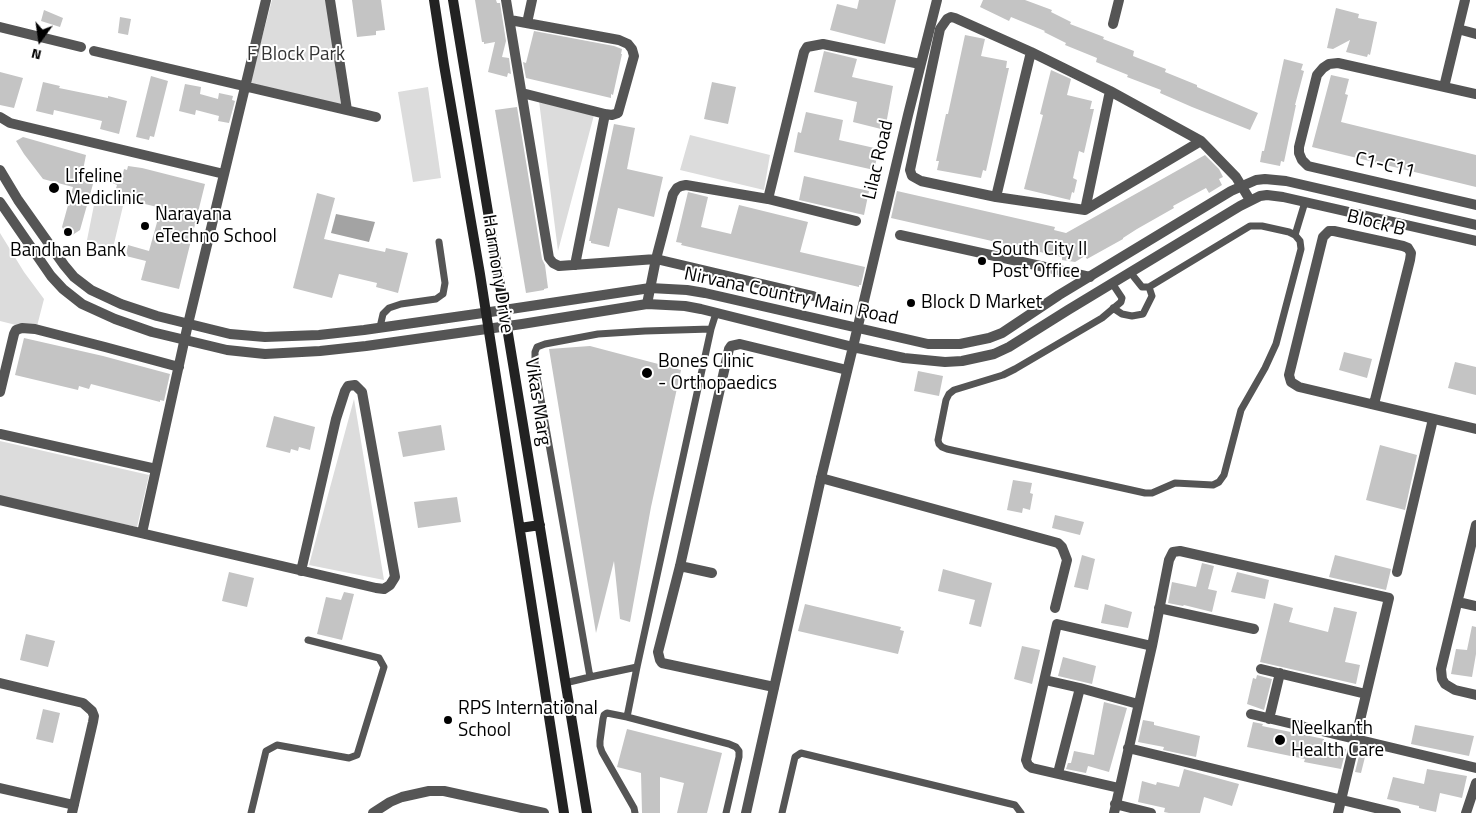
<!DOCTYPE html>
<html>
<head>
<meta charset="utf-8">
<style>
  body { margin:0 }
  #map { position:relative; width:1476px; height:813px; overflow:hidden; background:#fff; font-family:"Titillium Web",sans-serif }
  canvas { display:block }
  .north { position:absolute; left:15px; top:15px; width:50px; height:50px; -webkit-text-stroke:4px #fff; paint-order:stroke; rotate:194deg; font-size:14px; font-weight:700; line-height:20px; text-align:center; color:#000 }
  .north::after { content:''; display:block; margin:auto; width:18px; height:22px; background:#000; clip-path:polygon(50% 0,100% 100%,50% 72%,0 100%) }
</style>
</head>
<body>
<div id="map">
<canvas width="1476" height="813"></canvas>
<div class="north">N</div>
</div>
<script>
const c = document.querySelector('canvas').getContext('2d');
c.lineJoin = 'round';
function fillPath(path, color) { c.fillStyle = color; c.fill(path, 'evenodd'); }
const poly = rows => new Path2D(rows.map(r => 'M' + r).join(''));
function stroke(path, color, width, dash) { c.strokeStyle = color; c.lineWidth = width; c.lineCap = dash ? 'butt' : 'round'; c.setLineDash(dash || []); c.stroke(path); }
function drawText(font, color, halo, rows, align = 'center') {
  c.font = font + ' "Titillium Web",sans-serif'; c.lineWidth = 4; c.setLineDash([]); c.textBaseline = 'middle'; c.strokeStyle = halo; c.fillStyle = color; for (const [text, x, y, turn = 0] of rows) {
    c.save(); c.translate(x, y); c.rotate((+turn || 0) * Math.PI / 180); c.textAlign = isNaN(turn) ? turn : align; if (halo) c.strokeText(text, 0, 0); c.fillText(text, 0, 0); c.restore();
  }
}
fillPath(poly([
  [272,0,326,0,341,105,250,83],
  [428,87,441,178,413,182,398,92],
  [539,101,594,115,558,251],
  [690,135,770,155,764,190,680,170],
  [95,200,123,206,112,252,86,245],
  [0,233,24,272,44,299,36,330,0,321],
  [354,399,384,580,309,565],
  [0,441,149,475,137,527,0,497]
]), '#dcdcdc');
fillPath(poly([
  [336,214,375,222,369,242,331,233]
]), '#a3a3a3');
fillPath(poly([
  [352,0,381,0,385,30,376,31,376,35,357,37],
  [475,0,496,0,497,3,500,3,506,41,502,57,509,58,511,74,508,73,507,77,488,72,495,42,484,44,484,42,482,42],
  [859,0,896,0,885,44,830,30,837,4,857,9],
  [983,0,1025,0,1052,10,1051,12,1071,22,1070,24,1104,37,1103,39,1134,51,1133,56,1166,69,1165,72,1197,85,1197,87,1258,113,1250,130,1192,107,1160,93,1161,90,1127,77,1128,75,1096,62,1097,58,1065,45,1066,43,1044,32,1045,31,1011,17,1009,21,980,7],
  [1336,8,1359,14,1358,18,1377,22,1370,55,1368,54,1367,57,1346,52,1350,40,1333,49,1327,48],
  [44,10,63,18,60,27,41,21],
  [120,17,131,19,128,35,118,33],
  [534,31,614,46,622,49,621,54,622,54,613,95,611,94,611,98,526,78,523,62,526,63],
  [965,35,985,39,981,56,1007,61,1006,68,1009,68,986,171,983,170,981,178,937,170,939,161,936,161,946,114,948,114],
  [824,51,857,59,852,77,893,86,885,130,853,122,857,102,814,92],
  [1284,59,1303,64,1301,70,1304,71,1295,105,1296,105,1284,162,1281,161,1280,166,1260,162,1262,151,1264,151],
  [1051,70,1071,79,1067,95,1092,101,1090,109,1094,109,1084,153,1079,151,1073,178,1077,180,1074,193,1072,192,1070,200,1024,189,1043,115,1040,114],
  [0,72,23,78,14,108,0,105],
  [1331,75,1349,79,1345,94,1348,95,1341,122,1476,155,1476,187,1312,147],
  [151,76,168,81,154,137,150,136,149,140,136,137],
  [43,82,60,86,59,88,108,98,108,96,127,101,119,134,100,129,102,121,54,110,53,115,36,111],
  [712,82,736,87,728,124,704,119],
  [185,84,201,87,200,94,218,99,219,93,233,96,232,100,235,101,229,123,218,121,219,116,196,110,195,115,179,111],
  [517,107,542,259,545,265,548,288,544,289,544,290,526,293,495,110],
  [806,112,843,120,839,140,879,149,874,170,794,152,798,132,801,133],
  [614,124,635,128,627,169,663,177,654,217,618,208,609,247,591,243,591,241,589,241],
  [23,137,86,155,81,180,93,184,80,230,68,238,62,227,73,187,43,179,24,154,16,141],
  [1205,155,1219,169,1223,177,1219,179,1222,185,1209,193,1206,188,1173,206,1174,208,1137,229,1123,238,1123,239,1087,259,1085,256,1075,262,1062,260,1062,257,891,218,897,191,1055,227,1054,230,1066,233],
  [128,166,142,168,205,184,179,289,141,280,146,261,126,256,128,245,149,251,161,208,133,201,131,203,120,200,120,196,114,195,117,185,100,177,101,174,122,178,124,169,127,170],
  [804,176,869,191,864,215,799,200],
  [688,192,708,197,701,227,731,234,739,205,808,222,800,252,865,267,861,285,859,285,859,287,681,245,682,243,676,242],
  [317,193,335,198,324,239,385,252,386,248,408,253,398,293,376,287,377,283,339,274,332,298,293,288],
  [24,338,103,356,170,374,164,401,160,400,160,402,91,384,89,389,79,386,78,390,15,375],
  [590,346,681,370,651,507,630,622,620,619,614,561,596,633,549,349],
  [1344,352,1372,359,1367,378,1339,370],
  [1455,362,1476,367,1476,395,1448,388],
  [918,371,943,376,939,396,914,391],
  [274,416,315,427,310,450,299,447,298,451,291,449,290,453,266,447],
  [441,425,445,450,403,457,398,432],
  [1380,445,1417,455,1405,510,1366,500],
  [1013,480,1032,483,1030,493,1033,494,1030,510,1023,508,1022,513,1007,510],
  [457,497,461,522,418,528,414,502],
  [1055,515,1084,522,1080,535,1052,528],
  [1082,555,1095,559,1088,590,1074,587],
  [1335,555,1391,569,1386,590,1329,577],
  [1202,563,1214,566,1208,589,1217,591,1212,612,1184,605,1183,606,1168,603,1172,582,1196,587],
  [943,569,992,583,981,627,969,624,975,600,938,591],
  [229,572,254,578,247,607,222,601],
  [1237,572,1269,580,1265,599,1231,592],
  [344,592,354,594,342,640,317,634,326,597,341,600],
  [1274,603,1293,608,1289,622,1328,632,1334,607,1357,612,1345,662,1360,665,1356,684,1260,662],
  [805,604,901,627,900,630,904,631,898,654,798,631],
  [1105,604,1132,612,1128,628,1101,623],
  [1472,626,1476,627,1476,654,1472,677,1451,674,1456,649,1467,650],
  [26,634,55,641,48,667,20,660],
  [1022,646,1040,650,1032,684,1014,679],
  [1063,657,1096,666,1092,684,1058,676],
  [1257,675,1272,679,1264,710,1247,704,1253,678,1256,679],
  [1104,702,1127,708,1109,772,1088,766,1086,773,1066,769,1068,763,1071,763,1074,751,1094,755],
  [43,709,60,713,53,743,36,739],
  [1143,720,1154,722,1154,725,1200,736,1196,757,1163,750,1164,747,1138,742],
  [1253,722,1263,724,1262,726,1324,739,1323,744,1346,749,1341,769,1304,762,1305,759,1247,747],
  [1415,725,1474,736,1469,756,1411,744],
  [627,729,722,753,707,813,677,813,684,783,660,777,660,813,642,813,641,773,617,767],
  [1360,752,1366,753,1361,773,1355,772],
  [1184,769,1239,784,1232,806,1204,797,1200,813,1169,813,1164,812,1165,808,1138,802,1142,781,1156,785,1157,782,1179,787],
  [1427,769,1467,776,1462,798,1440,793,1436,812,1419,808,1419,806,1387,799,1393,777,1424,784]
]), '#c4c4c4');
stroke(poly([
  [1295,235,1305,202],
  [1112,283,1122,298,1121,302,1102,318,1015,369,1003,375,954,390,949,394,946,400,938,440,939,444,942,447,947,449,1145,493,1152,493,1175,483,1213,485,1219,482,1224,475,1241,410,1265,368,1276,344,1301,249,1300,241,1295,235,1289,232,1262,226,1250,226,1149,287,1142,287,1130,272],
  [1113,308,1122,314,1132,316,1143,314,1152,296,1149,287],
  [380,327,383,314,389,308,401,304,436,299,443,294,445,283,439,242],
  [637,667,590,677,535,365,535,352,537,347,545,344,598,334,645,331,711,329,716,313],
  [565,683,590,677],
  [627,717,637,667,711,329],
  [251,813,266,751,277,745,349,758,357,755,384,667,379,658,308,640],
  [635,813,634,808,602,752,600,746,600,741,603,719,604,715,607,713,627,717,729,744,736,747,739,751,739,757,726,813],
  [782,813,795,757,801,753,1015,805,1021,813]
]), '#555', 7);
stroke(poly([
  [330,0,347,110],
  [506,0,549,258,553,263,559,266,656,259,813,296],
  [510,20,619,40,628,44,632,49,634,56,618,113,612,115,605,114,522,93],
  [527,23,532,0],
  [1113,24,1119,0],
  [0,27,81,47],
  [1458,29,1476,34],
  [94,51,376,117],
  [1444,87,1465,0],
  [1476,94,1338,63,1329,64,1323,68,1317,75,1299,147,1299,153,1302,160,1308,166,1476,205],
  [0,117,10,123,224,174],
  [1201,141,1085,210,996,197,921,181,912,176,910,170,940,29,947,19,951,17,955,18,1031,52,1110,91,1201,141,1236,177,1250,200],
  [996,197,1031,52],
  [768,199,804,52,807,47,823,44,920,64],
  [1085,210,1110,91],
  [900,235,1090,277],
  [575,265,605,114],
  [647,304,656,259,673,194,677,188,681,186,686,185,768,199,856,221],
  [0,392,14,334,16,330,22,328,35,329,105,347,179,367],
  [1374,404,1410,260,1411,253,1408,248,1403,246,1334,231,1329,231,1323,237,1289,375,1291,382,1299,387,1476,429],
  [0,434,156,469],
  [821,478,1058,543,1062,547,1067,560,1055,608],
  [0,500,376,588,384,589,390,585,395,577,362,392,355,385,348,386,345,391,336,419,301,571],
  [1476,525,1441,669,1442,679,1445,684,1455,690,1476,695],
  [142,533,188,324,266,0],
  [680,566,712,573],
  [1397,572,1433,419],
  [1458,602,1476,606],
  [1159,608,1254,629],
  [1261,669,1366,694],
  [1045,680,1080,688,1138,704],
  [0,683,83,703,92,711,94,716,93,722,72,813],
  [774,687,662,663,660,660,658,652,680,566,729,349,731,346,740,344,847,370],
  [1251,714,1476,768],
  [1269,719,1280,673],
  [1128,748,1396,813],
  [1058,773,1080,688],
  [0,788,74,805],
  [1119,788,1032,768,1028,765,1026,760,1057,624,1152,646],
  [1115,804,1151,813],
  [373,813,390,802,402,797,429,791,444,791,544,813],
  [1114,813,1152,646,1169,560,1173,552,1180,551,1389,598,1338,813],
  [1466,813,1476,783]
]), '#555', 10);
stroke(poly([
  [0,170,18,200,64,265,74,277,91,290,121,304,157,316,230,334,265,337,319,335,364,330,504,310,650,288,687,290,705,293,928,344,960,344,989,338,1002,333,1059,295,1231,191,1256,180,1265,179,1286,181,1476,225],
  [0,202,51,276,63,289,82,304,115,319,152,332,227,350,265,354,320,351,366,346,522,324,647,304,685,306,701,309,853,347,904,358,945,362,962,361,994,354,1009,347,1068,310,1240,206,1260,196,1267,195,1283,197,1476,241],
  [746,813,821,478,853,347,908,115,937,0]
]), '#555', 10);
stroke(poly([
  [434,0,444,65,480,274,564,813],
  [453,0,587,813],
  [520,528,540,525]
]), '#222', 10);
for (const [x, y, r, color] of [
  [54,188,6,"#000"],
  [145,226,5,"#000"],
  [68,232,5,"#000"],
  [982,261,5,"#000"],
  [911,303,5,"#000"],
  [647,373,6,"#000"],
  [448,720,5,"#000"],
  [1280,740,6,"#000"]
]) { const dot = new Path2D(); dot.arc(x, y, r, 0, 2 * Math.PI); c.fillStyle = color; c.fill(dot); stroke(dot, '#fff', 2); }
drawText('19px', '#333', '#fff', [
  ["F Block Park",296,55]
]);
drawText('19px', '#000', '#fff', [
  ["Lilac Road",879,160,-77],
  ["C1-C11",1385,166,13],
  ["Block B",1376,224,14],
  ["Harmony Drive",497,274,81],
  ["Nirvana Country Main Road",791,297,12],
  ["Vikas Marg",537,402,81]
]);
drawText('19px', '#000', '#fff', [
  ["Lifeline",65,177],
  ["Mediclinic",65,199],
  ["Narayana",155,215],
  ["eTechno School",155,237],
  ["South City II",992,250],
  ["Post Office",992,272],
  ["Bandhan Bank",68,251,"center"],
  ["Block D Market",921,303],
  ["Bones Clinic",658,362],
  ["- Orthopaedics",658,384],
  ["RPS International",458,709],
  ["School",458,731],
  ["Neelkanth",1291,729],
  ["Health Care",1291,751]
], 'left');
</script>
</body>
</html>
